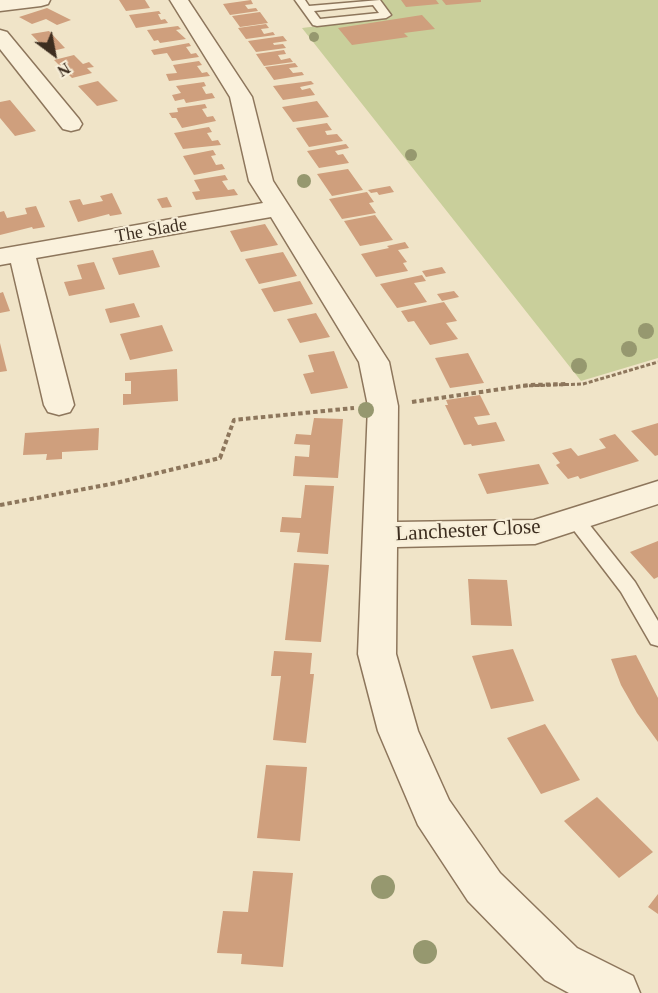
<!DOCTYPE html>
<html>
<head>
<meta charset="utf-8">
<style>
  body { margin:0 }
  #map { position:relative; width:658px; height:993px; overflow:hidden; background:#f0e4c8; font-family:Georgia,serif }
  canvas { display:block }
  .north { position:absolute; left:24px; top:24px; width:60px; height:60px; -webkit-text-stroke:4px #f7eed8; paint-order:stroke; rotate:148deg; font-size:16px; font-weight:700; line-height:24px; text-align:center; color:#3d2e20 }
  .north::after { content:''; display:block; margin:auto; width:21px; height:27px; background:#3d2e20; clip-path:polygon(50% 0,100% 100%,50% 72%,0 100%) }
</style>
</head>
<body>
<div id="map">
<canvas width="658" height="993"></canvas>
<div class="north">N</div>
</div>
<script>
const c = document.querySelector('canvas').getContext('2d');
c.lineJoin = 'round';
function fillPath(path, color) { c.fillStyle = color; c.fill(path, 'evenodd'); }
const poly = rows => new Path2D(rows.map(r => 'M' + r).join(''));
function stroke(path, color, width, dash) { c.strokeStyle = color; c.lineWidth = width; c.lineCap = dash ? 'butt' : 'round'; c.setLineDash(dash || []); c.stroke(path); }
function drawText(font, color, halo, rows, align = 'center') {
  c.font = font + ' Georgia,serif'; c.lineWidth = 4.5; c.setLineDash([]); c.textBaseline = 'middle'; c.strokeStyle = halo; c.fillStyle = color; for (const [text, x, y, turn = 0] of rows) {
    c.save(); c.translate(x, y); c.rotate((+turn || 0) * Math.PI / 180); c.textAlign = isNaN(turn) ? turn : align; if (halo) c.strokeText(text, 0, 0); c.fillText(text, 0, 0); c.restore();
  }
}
fillPath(poly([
  [378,0,658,0,658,358,581,381,302,28,392,17]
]), '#c9cf9b');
fillPath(poly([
  [119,0,145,0,150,8,126,11],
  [251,0,253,4,245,5,248,9,256,8,258,11,230,15,223,4],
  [401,0,436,0,439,4,406,7],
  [442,0,481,0,481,2,446,5],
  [47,8,71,20,57,25,46,19,32,24,19,17],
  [159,11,161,14,158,14,161,20,165,19,168,23,136,28,129,15],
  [260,12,268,23,240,27,232,16],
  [422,15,435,29,404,33,408,37,352,45,338,28],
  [266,24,269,28,261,29,264,34,273,32,275,35,246,39,238,28],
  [178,26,181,29,176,30,186,39,160,43,158,40,154,41,147,30],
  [49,31,65,48,48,52,31,34],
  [283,36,287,41,273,43,274,45,283,44,286,48,256,52,248,41],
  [189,43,191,46,186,47,191,54,196,53,199,57,172,61,167,53,154,55,151,50],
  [284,50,286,54,278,55,281,60,290,58,293,62,264,66,256,54],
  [74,55,83,64,89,62,94,67,87,68,92,73,72,78,54,60],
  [199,61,202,65,197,66,202,73,207,72,210,76,169,81,166,74,177,73,173,65],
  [295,63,298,67,289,68,293,73,302,72,304,75,274,80,265,67],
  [98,81,118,101,97,106,78,86],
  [311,81,314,84,300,87,302,90,310,88,315,95,283,100,273,86],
  [204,82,206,86,202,87,206,94,212,93,215,98,186,103,184,99,175,101,172,95,181,93,176,86],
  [10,100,36,131,15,136,0,118,0,102],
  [317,101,329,117,293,122,282,107],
  [205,104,207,108,202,109,207,117,213,116,216,121,182,128,176,118,172,118,169,113,178,112,177,108],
  [327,123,332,130,325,131,327,135,337,134,343,141,309,147,296,128],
  [209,127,212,132,207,133,212,141,218,140,221,145,183,149,174,133],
  [346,144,349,148,335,151,338,155,343,154,349,163,319,168,307,151],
  [213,150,216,155,211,156,216,165,222,164,225,169,194,175,183,156],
  [348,169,363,190,332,196,317,174],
  [225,175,228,180,222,181,228,190,234,189,238,195,196,200,192,192,200,191,194,180],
  [390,186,394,192,379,195,377,192,371,193,368,190],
  [367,192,374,202,369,203,376,213,342,219,329,199],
  [112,193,122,214,110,216,109,214,78,222,69,201,80,199,83,205,103,201,100,196],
  [167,197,172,207,162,208,157,199],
  [36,206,45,227,33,229,32,227,0,235,0,212,4,211,7,218,27,214,25,208],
  [375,215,393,240,360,246,344,221],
  [265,224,278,245,241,252,230,231],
  [405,242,409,248,398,250,407,262,403,263,408,271,376,277,361,254,389,248,387,246],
  [153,250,160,267,119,275,112,258],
  [283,252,297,276,259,284,245,259],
  [94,262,105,289,69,296,64,282,82,279,77,265],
  [442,267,446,273,426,277,422,271],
  [422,275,426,281,414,283,427,302,397,308,380,284],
  [300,281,313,304,274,312,261,289],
  [454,291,459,297,442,301,437,294],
  [3,292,10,311,0,313,0,293],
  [444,302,457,321,446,323,458,339,430,345,414,321,408,322,401,311],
  [134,303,140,317,110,323,105,309],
  [316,313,330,337,300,343,287,319],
  [162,325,173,351,130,360,120,334],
  [0,343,7,371,0,372],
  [334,351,348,388,311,394,303,374,314,372,308,355],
  [468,353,484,383,450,388,435,358],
  [177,369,178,401,123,405,123,394,131,394,131,381,125,381,125,373],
  [480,395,490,415,474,417,478,425,496,422,505,441,472,446,471,444,464,445,445,405,448,405,446,400],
  [314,418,343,419,338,478,293,476,295,456,309,457,310,445,294,444,296,434,311,435],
  [658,423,658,455,655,456,631,431],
  [99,428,98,450,62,452,62,459,46,460,47,454,23,455,25,433],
  [615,434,639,461,580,479,578,476,568,479,556,465,560,463,552,453,571,448,578,456,606,448,599,439],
  [539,464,549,484,487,494,478,474],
  [305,485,334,486,328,554,297,552,300,533,280,532,282,517,301,518],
  [658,541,658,577,654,579,630,552],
  [294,563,329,565,321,642,285,640],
  [468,579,507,580,512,626,471,625],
  [513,649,534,701,491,709,472,656],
  [274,651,312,653,310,674,314,674,306,743,273,740,281,676,271,676],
  [636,655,658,698,658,742,637,713,621,685,611,659],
  [545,724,580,780,541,794,507,738],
  [266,765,307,767,300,841,257,838],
  [597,797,653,852,619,878,564,821],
  [253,871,293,873,283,967,241,964,242,954,217,953,223,911,248,912],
  [658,894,658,914,648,907]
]), '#cf9f7d');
const service = poly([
  [295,0,305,0,309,6,380,0,391,15,386,18,317,26,313,25,295,0],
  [373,5,379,13,320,19,314,11,373,5],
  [575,513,581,514,635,582,658,621,658,646,651,644,621,592,569,524,566,519,569,514,575,513]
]);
const minor = poly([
  [0,0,50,0,48,4,41,6,0,11,0,0],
  [170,0,188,0,252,97,273,181,389,362,398,406,397,522,534,520,658,481,658,504,535,544,397,547,396,654,418,731,449,800,500,873,577,948,633,976,640,993,569,993,545,980,468,901,418,825,378,731,358,654,368,406,359,362,271,217,36,258,74,405,70,412,59,415,48,412,44,405,11,263,0,265,0,249,263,203,249,181,230,97,170,0],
  [0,30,7,32,79,119,82,124,79,129,71,131,63,129,0,49,0,30]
]);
stroke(service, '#8d765c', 3);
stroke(minor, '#8d765c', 3);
stroke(poly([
  [523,386,583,384,658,362]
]), '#8d765c', 3, [4, 2]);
stroke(poly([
  [412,402,529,385,566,384],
  [0,505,116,483,220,458,234,420,354,408]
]), '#8d765c', 4, [4.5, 3]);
fillPath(service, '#faf1dc');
fillPath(minor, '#faf1dc');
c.fillStyle = '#96986f';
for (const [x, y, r] of [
  [314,37,5],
  [411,155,6],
  [304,181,7],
  [646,331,8],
  [629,349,8],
  [579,366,8],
  [366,410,8],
  [383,887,12],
  [425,952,12]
]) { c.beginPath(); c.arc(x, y, r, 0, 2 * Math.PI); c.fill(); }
drawText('18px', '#3d2e20', '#f7eed8', [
  ["The Slade",151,231,-10]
]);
drawText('21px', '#3d2e20', '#f7eed8', [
  ["Lanchester Close",468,531,-3]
]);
</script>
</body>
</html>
